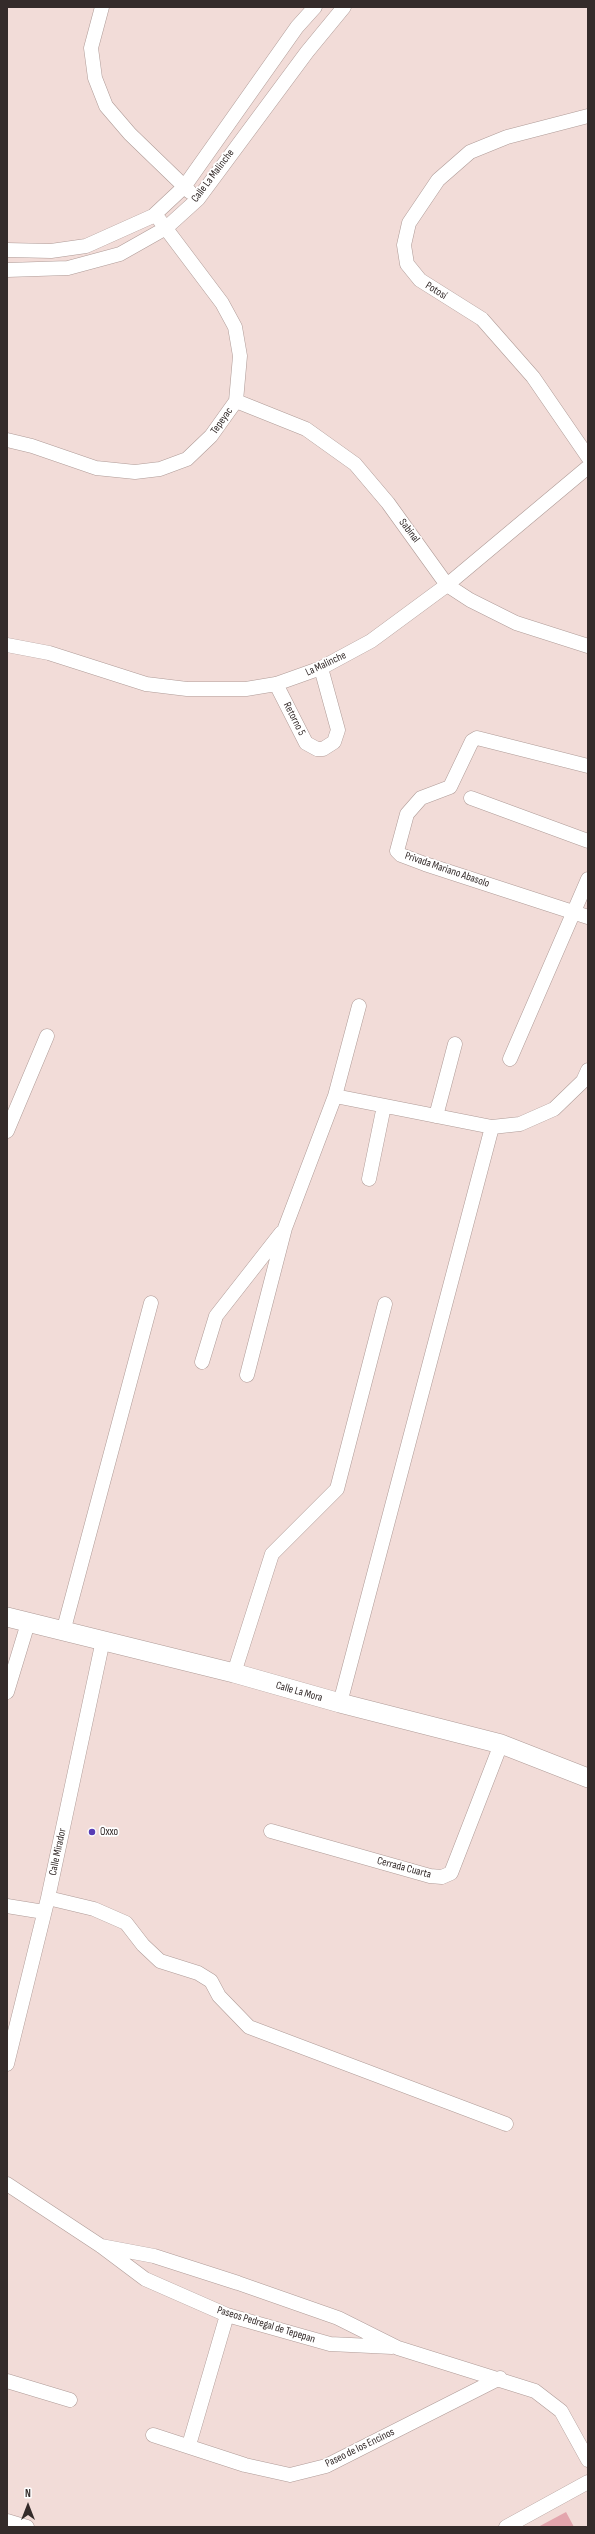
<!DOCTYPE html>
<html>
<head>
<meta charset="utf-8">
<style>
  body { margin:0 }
  #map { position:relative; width:595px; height:2534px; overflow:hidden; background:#f2dcd8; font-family:"Sofia Sans Condensed",sans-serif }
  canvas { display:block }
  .frame { position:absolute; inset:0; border:8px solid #342b2a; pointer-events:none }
  .north { position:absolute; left:8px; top:2486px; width:40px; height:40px; -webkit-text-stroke:3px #fff; paint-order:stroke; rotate:0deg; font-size:11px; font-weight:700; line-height:16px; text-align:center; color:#342b2a }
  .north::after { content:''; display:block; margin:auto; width:14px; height:18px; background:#342b2a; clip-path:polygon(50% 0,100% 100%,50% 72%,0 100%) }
</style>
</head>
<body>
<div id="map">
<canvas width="595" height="2534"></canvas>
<div class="frame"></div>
<div class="north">N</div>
</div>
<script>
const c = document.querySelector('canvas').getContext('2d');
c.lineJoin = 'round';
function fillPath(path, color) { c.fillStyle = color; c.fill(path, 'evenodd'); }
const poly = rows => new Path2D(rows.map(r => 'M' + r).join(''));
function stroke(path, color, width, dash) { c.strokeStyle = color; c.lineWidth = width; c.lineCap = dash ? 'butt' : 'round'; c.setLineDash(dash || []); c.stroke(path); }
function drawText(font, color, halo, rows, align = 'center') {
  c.font = font + ' "Sofia Sans Condensed",sans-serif'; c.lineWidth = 3.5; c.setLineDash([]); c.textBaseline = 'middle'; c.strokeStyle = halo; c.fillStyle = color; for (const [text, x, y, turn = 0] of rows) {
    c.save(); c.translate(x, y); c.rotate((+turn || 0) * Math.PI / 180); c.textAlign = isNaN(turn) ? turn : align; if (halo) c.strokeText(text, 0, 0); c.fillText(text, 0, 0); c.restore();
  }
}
fillPath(poly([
  [566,2512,574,2527,538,2527]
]), '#e3a5ad');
const street = poly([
  [102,7,91,48,95,78,106,106,130,134,190,192],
  [588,116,507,137,470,152,438,180,409,223,404,245,407,264,420,280,482,319,533,377,588,457],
  [7,250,51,251,86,246,153,216,184,187,297,27,315,7],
  [7,270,68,268,120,254,166,228,198,199,307,52,344,7],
  [236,401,306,429,355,464,388,503,447,585,470,600,516,623,588,646],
  [7,440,32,446,96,468,135,472,160,469,187,459,211,436,236,401,240,356,235,327,222,303,155,214],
  [7,645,49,653,146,684,187,689,246,689,276,684,321,668,371,641,447,585,588,467],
  [276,684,306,743,317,749,323,749,334,742,338,730,321,668],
  [588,766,477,738,472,741,450,787,421,798,407,814,397,851,401,855,425,864,588,917],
  [471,798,588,841],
  [510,1059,588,879],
  [335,1096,492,1127],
  [436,1116,455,1044],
  [7,1131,47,1036],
  [369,1179,384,1106],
  [202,1362,216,1316,281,1233],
  [247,1375,285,1228,335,1096,359,1006],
  [63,1632,151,1303],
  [234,1673,272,1554,337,1489,385,1304],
  [7,1692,28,1623],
  [340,1703,492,1127,520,1124,554,1109,583,1081,588,1070],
  [271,1831,430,1876,442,1877,451,1873,501,1744],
  [48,1898,94,1909,126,1923,143,1945,160,1961,198,1973,211,1981,219,1996,249,2027,506,2124],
  [7,1906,44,1912],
  [7,2064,48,1898,103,1640],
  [7,2184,101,2246,145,2279,227,2315,330,2344,392,2347],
  [101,2246,154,2256,238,2283,338,2318,398,2348,535,2391,561,2411,588,2460],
  [7,2381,70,2400],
  [153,2435,245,2465,290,2475,326,2466,500,2378],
  [189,2445,227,2315],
  [7,2521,27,2527],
  [506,2527,588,2482]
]);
const secondary = poly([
  [7,1617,234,1673,340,1703,501,1744,588,1778]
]);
stroke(street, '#af9b97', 15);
stroke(secondary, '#af9b97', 20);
stroke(street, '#fff', 14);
stroke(secondary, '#fff', 19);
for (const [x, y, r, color] of [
  [92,1832,4,"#583db5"]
]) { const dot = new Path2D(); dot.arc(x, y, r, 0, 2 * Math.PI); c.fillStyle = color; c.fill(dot); stroke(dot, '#fff', 1.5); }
drawText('11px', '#342b2a', '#fff', [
  ["Calle La Malinche",213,176,-53],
  ["Potosí",436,291,32],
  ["Tepeyac",222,421,-55],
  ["Sabinal",409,531,53],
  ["La Malinche",326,664,-25],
  ["Retorno 5",294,719,63],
  ["Privada Mariano Abasolo",447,870,19],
  ["Calle La Mora",299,1692,16],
  ["Calle Mirador",58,1852,-78],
  ["Cerrada Cuarta",404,1868,15],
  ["Paseos Pedregal de Tepepan",266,2325,17],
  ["Paseo de los Encinos",360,2448,-26]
]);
drawText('11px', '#342b2a', '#fff', [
  ["Oxxo",100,1832]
], 'left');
</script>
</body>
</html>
